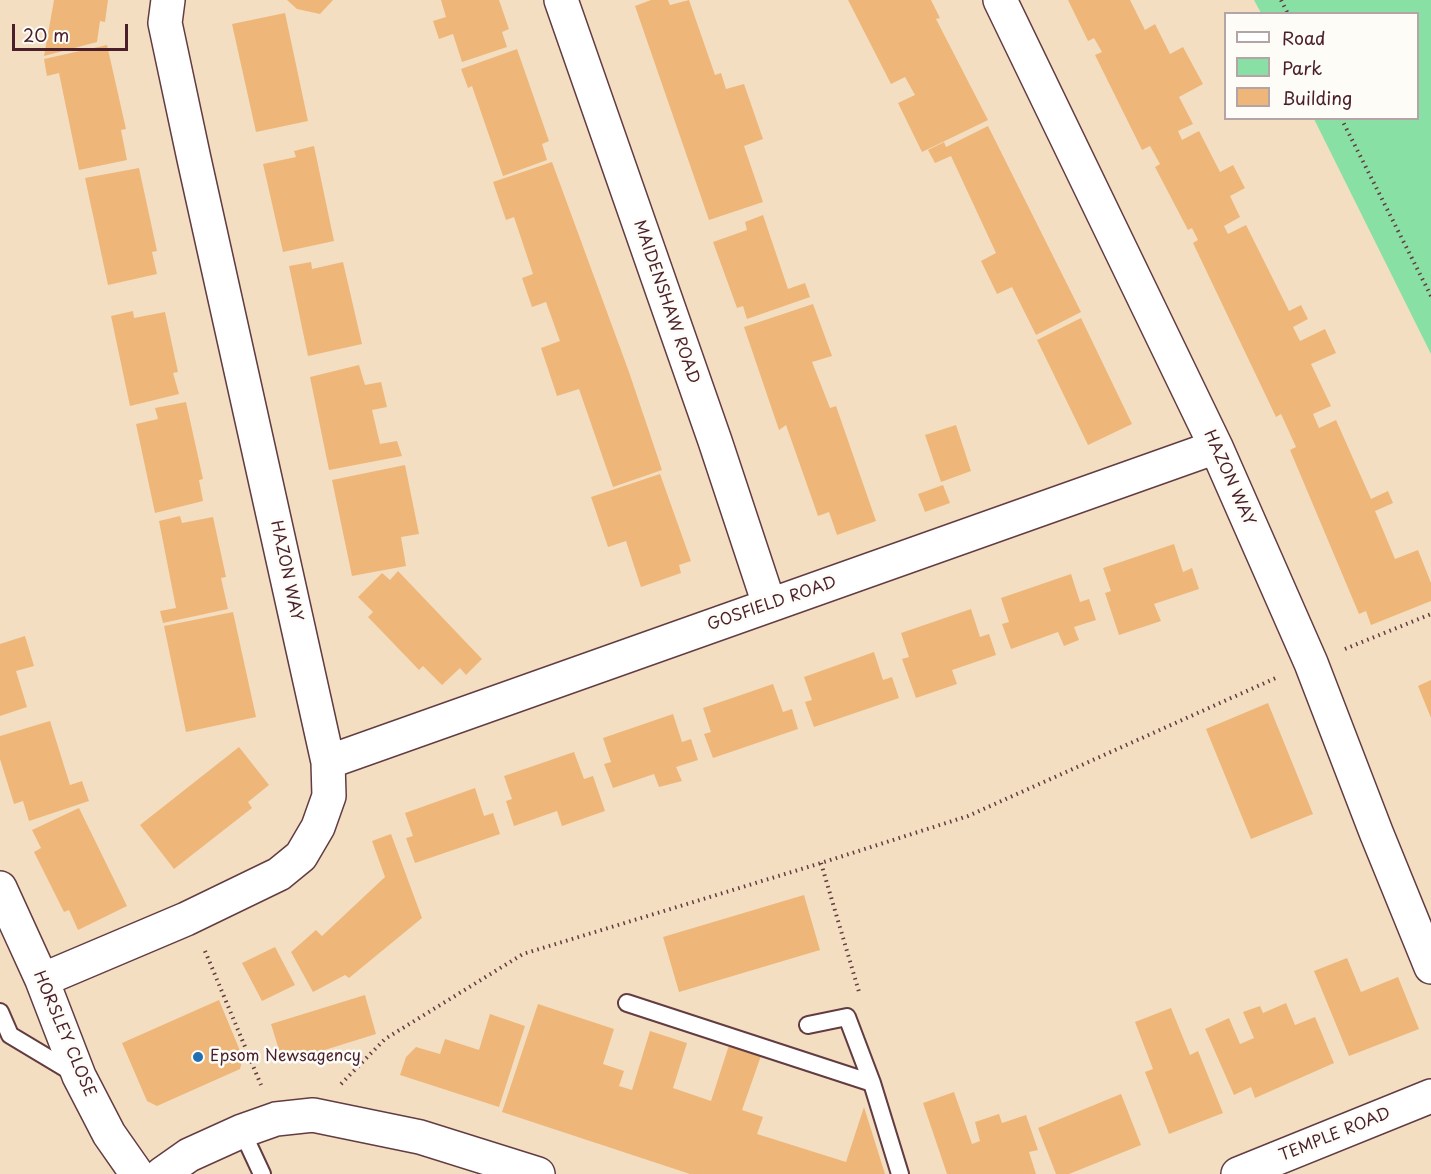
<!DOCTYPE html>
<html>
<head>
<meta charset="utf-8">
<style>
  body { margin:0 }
  #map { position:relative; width:1431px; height:1174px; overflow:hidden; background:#f3dec1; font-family:"Playpen Sans",sans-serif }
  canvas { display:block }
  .legend { position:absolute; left:1224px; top:12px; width:195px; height:108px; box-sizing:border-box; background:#fdfcf7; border:2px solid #b5a4a5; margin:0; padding:8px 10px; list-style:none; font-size:18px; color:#4a1f2b }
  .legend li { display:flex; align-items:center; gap:12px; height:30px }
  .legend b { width:30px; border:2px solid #b5a4a5 }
  .scale { position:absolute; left:12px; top:24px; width:116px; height:27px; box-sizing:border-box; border:3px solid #4a1f2b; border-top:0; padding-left:8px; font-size:18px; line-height:21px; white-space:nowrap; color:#4a1f2b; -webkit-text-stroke:4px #fdfcf7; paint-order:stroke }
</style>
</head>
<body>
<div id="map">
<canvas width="1431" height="1174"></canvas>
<ul class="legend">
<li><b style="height:8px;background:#fff"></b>Road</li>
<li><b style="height:16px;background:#88e0a4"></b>Park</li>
<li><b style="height:16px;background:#eeb779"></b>Building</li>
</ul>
<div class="scale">20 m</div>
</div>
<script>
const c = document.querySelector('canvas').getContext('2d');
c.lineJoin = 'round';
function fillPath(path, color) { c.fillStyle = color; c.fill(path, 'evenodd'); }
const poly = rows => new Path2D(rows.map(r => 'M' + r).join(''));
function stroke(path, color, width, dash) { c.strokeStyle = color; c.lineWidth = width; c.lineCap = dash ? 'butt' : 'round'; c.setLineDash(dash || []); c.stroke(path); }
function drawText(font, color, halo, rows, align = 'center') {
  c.font = font + ' "Playpen Sans",sans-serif'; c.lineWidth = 5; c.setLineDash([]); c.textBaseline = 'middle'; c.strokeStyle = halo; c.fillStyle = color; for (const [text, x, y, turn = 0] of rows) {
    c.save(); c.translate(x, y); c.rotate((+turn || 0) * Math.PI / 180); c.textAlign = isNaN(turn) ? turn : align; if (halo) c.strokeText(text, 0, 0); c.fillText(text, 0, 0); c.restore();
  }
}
fillPath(poly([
  [1254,0,1431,0,1431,354,1314,119,1418,118,1418,14,1261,13]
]), '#88e0a4');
fillPath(poly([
  [54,0,108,0,105,22,100,21,97,42,44,56],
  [287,0,333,0,320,14,297,9],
  [441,0,499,0,509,29,502,32,507,47,462,62,453,34,439,39,433,21,446,17],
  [651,0,668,0,670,5,689,0,715,75,721,73,726,89,744,84,763,139,744,146,763,202,709,220,635,6],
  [848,0,931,0,940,18,936,19,988,120,922,152,898,103,915,95,905,77,891,84],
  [1068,0,1130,0,1145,30,1155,24,1170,54,1183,47,1203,84,1179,97,1193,124,1178,131,1182,140,1199,131,1220,172,1233,165,1245,188,1230,196,1240,217,1224,226,1228,234,1246,225,1289,311,1301,305,1308,319,1293,327,1300,341,1325,329,1336,353,1311,364,1331,406,1313,414,1319,428,1336,420,1371,499,1388,491,1393,503,1375,511,1395,559,1418,550,1431,583,1431,601,1371,625,1366,611,1359,614,1290,450,1296,447,1281,414,1276,417,1193,243,1198,240,1192,228,1188,230,1155,167,1160,164,1150,146,1142,150,1095,55,1102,52,1094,38,1088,41],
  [285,13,308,121,256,132,232,24],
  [107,45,126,129,121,130,127,160,79,170,59,73,47,76,44,59],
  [517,49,549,141,542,144,547,160,503,176,472,86,468,88,461,69],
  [988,126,1081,312,1036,335,1012,287,997,294,981,261,996,253,951,156,935,163,928,150,944,142,946,147],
  [314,146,334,241,283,252,263,164,296,157,294,151],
  [552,162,629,372,662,470,613,487,579,389,557,396,541,348,560,341,546,302,532,307,522,278,533,274,514,217,506,220,493,182],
  [139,168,157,251,152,252,157,274,108,285,85,178],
  [763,215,788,289,805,283,810,297,747,319,743,306,737,308,713,242,747,230,745,222],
  [311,262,312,269,343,262,362,344,308,356,289,266],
  [813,304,832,356,812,362,830,408,836,406,876,521,837,535,829,512,818,516,786,425,779,430,744,327],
  [133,311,134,318,165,312,178,372,173,373,179,394,130,406,111,316],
  [1081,318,1132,424,1088,445,1037,340],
  [359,365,365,385,381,382,387,407,372,410,380,444,397,441,402,456,329,470,310,377],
  [186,402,203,479,199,480,203,501,155,513,136,424,158,419,155,408],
  [956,425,971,471,941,482,925,435],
  [405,465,419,534,401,537,406,566,352,576,332,480],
  [660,474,691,561,679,565,681,573,641,587,626,541,608,547,591,497],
  [943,485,950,503,925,512,918,494],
  [180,516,182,523,213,517,226,577,221,578,228,609,163,623,160,611,176,608,159,521],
  [1174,544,1183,572,1192,568,1199,589,1154,604,1161,621,1119,635,1105,593,1111,591,1103,568],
  [398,571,482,659,466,675,460,668,442,685,423,666,419,670,368,617,373,612,358,597,382,573,390,580],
  [1071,574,1080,602,1089,599,1096,620,1074,627,1079,640,1064,646,1058,632,1011,649,1002,624,1009,622,1001,598],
  [971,609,980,637,989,634,996,655,952,670,957,684,916,698,902,659,909,657,901,633],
  [233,612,256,717,186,732,164,626],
  [25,636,34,666,16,671,27,707,0,716,0,644],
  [874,652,883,680,892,677,899,698,814,727,805,702,812,700,804,677],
  [1431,680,1431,718,1418,686],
  [773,684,783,712,792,709,798,729,713,758,704,734,711,732,703,708],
  [1268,703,1313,814,1251,839,1206,729],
  [673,714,682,742,691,739,698,760,676,767,682,781,659,787,654,774,613,788,604,764,611,762,603,738],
  [50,721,70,785,82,781,89,801,29,821,23,801,14,804,0,759,0,736],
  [239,747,269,785,248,802,252,808,174,869,140,825],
  [574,752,584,779,593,776,605,811,562,826,557,811,514,826,506,801,512,799,504,776],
  [475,788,484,816,493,813,500,834,415,863,406,838,413,836,405,813],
  [79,808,127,906,78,930,69,910,64,912,34,852,41,848,32,830],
  [391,834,422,918,349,978,345,975,313,992,291,952,316,930,322,936,385,877,372,841],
  [804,895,820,950,679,992,663,937],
  [275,947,295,985,262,1001,242,963],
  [1347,958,1361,992,1398,977,1419,1029,1349,1056,1314,971],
  [365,995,376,1034,283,1063,271,1024],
  [219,1000,243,1058,240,1069,157,1106,147,1101,122,1043],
  [1286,1003,1295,1025,1315,1017,1334,1063,1255,1098,1251,1087,1234,1095,1205,1029,1229,1018,1240,1044,1254,1038,1243,1012,1260,1006,1263,1013],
  [538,1004,614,1029,603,1064,624,1071,619,1086,632,1090,650,1031,687,1043,673,1088,711,1101,730,1042,762,1053,742,1110,763,1117,757,1134,846,1162,864,1107,885,1174,690,1174,502,1112],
  [1171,1008,1190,1055,1198,1051,1223,1113,1169,1134,1145,1072,1153,1069,1135,1022],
  [490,1014,525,1026,499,1107,400,1075,406,1057,416,1047,440,1054,445,1039,479,1050],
  [954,1092,972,1144,980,1141,975,1122,999,1114,1002,1123,1026,1115,1038,1150,1029,1152,1036,1174,947,1174,923,1103],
  [1121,1094,1141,1145,1069,1174,1056,1174,1038,1128]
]), '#eeb779');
const service = poly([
  [627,1003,872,1083,900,1174],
  [0,1012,10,1035,75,1074],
  [808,1025,847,1017,872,1083],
  [242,1131,262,1174]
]);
const minor = poly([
  [561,0,715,441,769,604],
  [1000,0,1216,447,1311,663,1376,832,1431,967],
  [328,762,1216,447],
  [0,888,42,980,79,1076,109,1134,137,1174],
  [42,980,186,919,279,874,301,856,318,827,329,796,328,762,194,159,165,23,168,0],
  [1238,1174,1431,1096]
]);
const tertiary = poly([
  [162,1174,189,1155,242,1131,276,1119,313,1115,420,1137,538,1174]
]);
stroke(service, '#633c42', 20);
stroke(minor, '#633c42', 36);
stroke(tertiary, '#633c42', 36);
stroke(poly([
  [1281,0,1288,14],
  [1341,118,1431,296],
  [1345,649,1431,614],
  [821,863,859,992],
  [205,951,261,1085],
  [341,1084,385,1039,523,954,821,863,968,816,1278,677]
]), '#633c42', 4, [1.5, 4.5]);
stroke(service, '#fff', 16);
stroke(minor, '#fff', 33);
stroke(tertiary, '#fff', 33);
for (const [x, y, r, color] of [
  [198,1057,6,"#1f6fb2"]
]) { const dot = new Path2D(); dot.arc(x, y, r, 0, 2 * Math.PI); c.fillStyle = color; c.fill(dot); stroke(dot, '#fdfcf7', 2); }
drawText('16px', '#4a1f2b', '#fdfcf7', [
  ["MAIDENSHAW ROAD",666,302,71],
  ["HAZON WAY",1229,478,66],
  ["HAZON WAY",286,571,78],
  ["GOSFIELD ROAD",772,604,-19],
  ["HORSLEY CLOSE",64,1034,67],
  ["TEMPLE ROAD",1335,1135,-22]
]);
drawText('16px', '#4a1f2b', '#fdfcf7', [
  ["Epsom Newsagency",210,1057]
], 'left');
</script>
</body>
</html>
